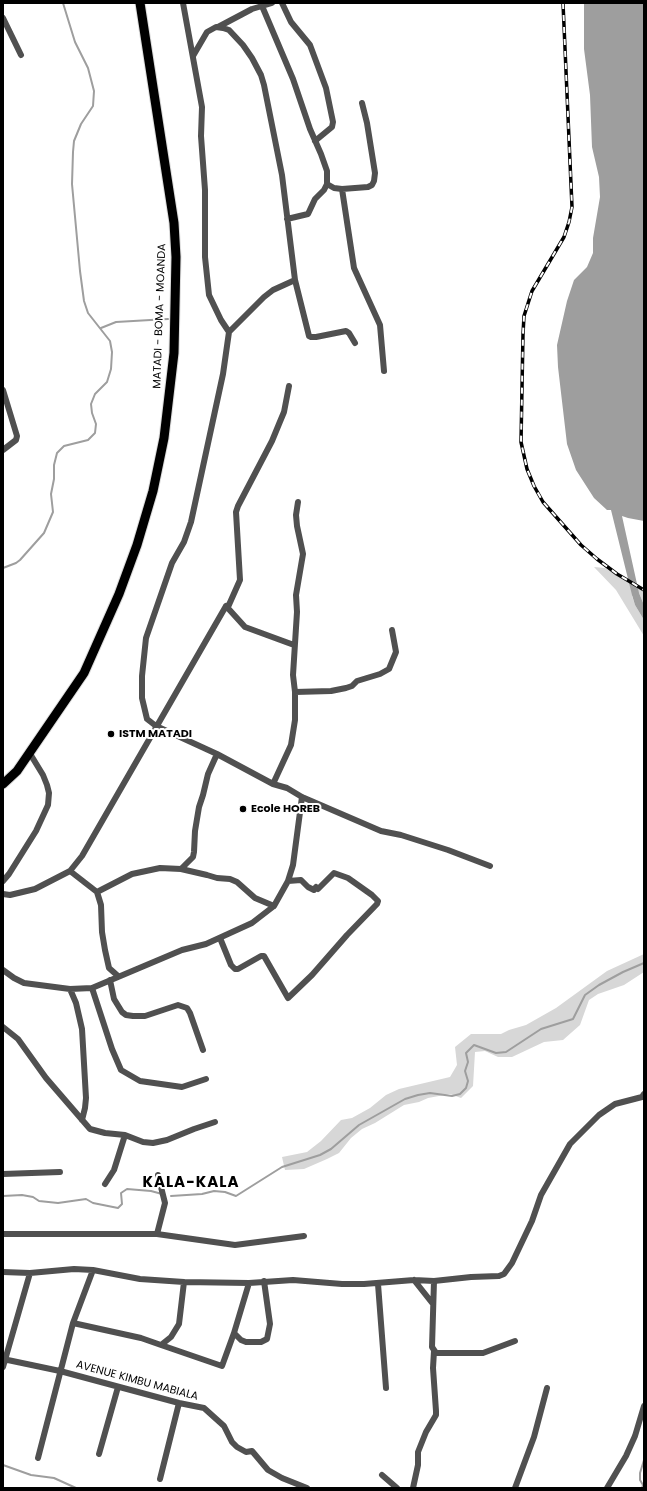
<!DOCTYPE html>
<html>
<head>
<meta charset="utf-8">
<style>
  body { margin:0 }
  #map { position:relative; width:647px; height:1491px; overflow:hidden; background:#fff; font-family:Poppins,sans-serif }
  canvas { display:block }
  .frame { position:absolute; inset:0; border:4px solid #000; pointer-events:none }
</style>
</head>
<body>
<div id="map">
<canvas width="647" height="1491"></canvas>
<div class="frame"></div>
</div>
<script>
const c = document.querySelector('canvas').getContext('2d');
c.lineJoin = 'round';
function fillPath(path, color) { c.fillStyle = color; c.fill(path, 'evenodd'); }
const poly = rows => new Path2D(rows.map(r => 'M' + r).join(''));
function stroke(path, color, width, dash) { c.strokeStyle = color; c.lineWidth = width; c.lineCap = dash ? 'butt' : 'round'; c.setLineDash(dash || []); c.stroke(path); }
function drawText(font, color, halo, rows, align = 'center') {
  c.font = font + ' Poppins,sans-serif'; c.lineWidth = 4; c.setLineDash([]); c.textBaseline = 'middle'; c.strokeStyle = halo; c.fillStyle = color; for (const [text, x, y, turn = 0] of rows) {
    c.save(); c.translate(x, y); c.rotate((+turn || 0) * Math.PI / 180); c.textAlign = isNaN(turn) ? turn : align; if (halo) c.strokeText(text, 0, 0); c.fillText(text, 0, 0); c.restore();
  }
}
fillPath(poly([
  [594,567,605,568,644,592,644,605,639,593,632,596,635,605,644,620,644,636,616,590],
  [644,954,644,972,624,985,598,994,589,1000,580,1025,563,1040,544,1042,512,1057,498,1057,485,1051,475,1052,473,1086,461,1098,450,1094,428,1098,419,1102,404,1105,375,1123,362,1129,351,1138,339,1153,327,1159,304,1169,285,1170,282,1157,307,1152,321,1141,341,1120,352,1118,370,1108,386,1095,399,1089,450,1077,457,1065,455,1047,471,1034,501,1034,509,1030,526,1025,556,1008,607,971]
]), '#d7d7d7');
fillPath(poly([
  [584,3,644,3,644,521,628,518,622,516,639,593,644,605,644,620,635,605,632,595,611,510,607,510,594,498,576,470,567,444,558,367,557,345,567,301,574,280,587,267,593,253,593,238,600,197,599,177,592,147,590,95,584,49]
]), '#9e9e9e');
stroke(poly([
  [101,328,116,322,168,319],
  [3,568,16,563,20,560,44,533,53,512,51,494,54,479,54,465,57,453,64,446,88,440,95,433,96,424,92,413,91,404,95,394,107,382,111,369,112,352,110,341,88,313,84,301,80,271,72,184,73,152,74,141,81,124,93,106,94,91,88,68,75,42,63,3],
  [3,1196,22,1195,33,1197,39,1201,58,1203,86,1199,93,1203,118,1208,122,1204,121,1193,127,1189,151,1191,162,1194],
  [171,1196,202,1194,214,1191,225,1192,236,1196,282,1167,320,1155,331,1149,359,1125,405,1099,418,1095,430,1093,452,1096,460,1094,466,1088,468,1081,465,1071,468,1062,466,1053,474,1045,496,1053,506,1052,541,1029,573,1019,585,995,599,985,623,972,644,963],
  [3,1465,31,1475,54,1478,76,1488],
  [642,1488,643,1485,640,1480,640,1473,644,1460]
]), '#9e9e9e', 2);
const highway = poly([
  [3,784,17,771,84,673,119,594,137,545,153,491,164,438,174,353,176,257,174,223,140,3]
]);
stroke(highway, '#dbdbdb', 11);
stroke(poly([
  [183,3,202,107,201,136,205,190,205,257,209,295,221,320,229,332],
  [282,3,291,22,310,45,326,88,333,122,332,127,315,141],
  [262,6,272,3],
  [3,18,21,55],
  [218,27,252,9,262,6,293,79,310,129,321,154,327,171,327,184,324,190,315,199,308,214,287,219],
  [193,56,207,32,216,27,223,28,229,30,243,45,252,58,261,75,264,85,282,175,295,280,273,290,264,297,229,332,223,374,191,522,184,542,172,563,146,638,142,676,142,698,147,719,156,726,217,754,273,784,287,788,302,797,381,831,401,835,448,850,490,866],
  [327,184,334,188,342,189,368,187,372,185,374,181,375,173,367,123,362,103],
  [342,189,354,268,380,325,384,371],
  [295,280,309,336,311,337,316,337,346,331,349,333,355,343],
  [3,390,17,436,16,440,3,450],
  [226,606,245,627,294,645],
  [295,692,331,691,346,688,352,686,357,681,380,674,389,669,396,652,392,630],
  [273,784,291,745,295,720,295,692,293,675,297,612,296,595,303,554,297,526,296,515,298,502],
  [181,869,193,857,194,852,195,831,199,807,203,795,208,774,217,754],
  [70,871,97,892,101,905,102,932,105,950,109,968,118,976],
  [3,881,9,874,36,831,48,805,49,793,47,785,43,775,29,752],
  [97,892,132,874,160,868,181,869,207,875,217,878,230,879,237,882,255,898,274,906],
  [3,894,10,895,35,889,70,871,82,856,226,606,228,607,240,580,236,512,238,506,272,441,279,424,284,412,289,386],
  [220,938,231,965,235,969,238,969,261,956,264,956,288,998,312,975,347,935,377,904,378,901,372,895,348,878,334,873,318,889,316,887,314,890,308,887,301,880,288,881],
  [3,970,14,978,24,983,70,989,92,988,182,950,206,944,252,923,274,906,288,881,293,865,302,797],
  [110,980,114,999,122,1012,126,1015,133,1016,145,1016,178,1005,187,1008,190,1013,203,1050],
  [92,988,112,1049,121,1070,140,1081,182,1087,206,1079],
  [70,989,76,1003,82,1029,86,1098,85,1108,82,1120],
  [3,1027,18,1039,46,1078,90,1129,105,1133,125,1135,143,1142,153,1143,167,1140,194,1129,215,1122],
  [3,1174,60,1172],
  [105,1184,114,1170,125,1135],
  [3,1234,157,1234,235,1245,304,1236],
  [157,1234,165,1203,158,1175],
  [3,1272,30,1273,74,1269,93,1270,140,1279,184,1282,249,1283,293,1280,342,1284,364,1284,414,1280,434,1281,471,1277,499,1276,504,1274,512,1263,532,1221,541,1195,570,1144,599,1115,615,1104,642,1097,644,1094],
  [414,1280,433,1304],
  [434,1281,432,1347,436,1353,483,1353,515,1341],
  [249,1283,234,1333,241,1340,246,1342,261,1342,267,1339,270,1324,264,1281],
  [378,1284,386,1388],
  [73,1323,141,1338,161,1345,171,1337,179,1324,184,1282],
  [161,1345,222,1366,234,1333],
  [3,1359,60,1371,179,1403,204,1408,224,1426,232,1442,237,1447,246,1452,252,1451,268,1470,282,1478,307,1488],
  [3,1367,30,1273],
  [99,1454,118,1387],
  [38,1458,73,1323,93,1270],
  [382,1475,397,1488],
  [160,1479,179,1403],
  [413,1488,418,1465,418,1452,426,1432,436,1415,436,1411,433,1368,434,1351],
  [515,1488,534,1437,547,1388],
  [607,1488,626,1456,635,1436,644,1406]
]), '#505050', 6);
stroke(highway, '#000', 9);
const rail = poly([
  [563,3,572,207,569,222,564,237,532,291,524,316,523,334,521,442,527,469,534,486,543,502,581,545,597,559,617,574,644,590]
]);
stroke(rail, '#000', 3.5);
stroke(rail, '#fff', 2, [6]);
for (const [x, y, r, color] of [
  [111,734,4,"#000"],
  [243,809,4,"#000"]
]) { const dot = new Path2D(); dot.arc(x, y, r, 0, 2 * Math.PI); c.fillStyle = color; c.fill(dot); stroke(dot, '#fff', 1.5); }
drawText('11px', '#000', '#fff', [
  ["MATADI - BOMA - MOANDA",160,316,-88],
  ["AVENUE KIMBU MABIALA",137,1381,15]
]);
drawText('bold 11px', '#000', '#fff', [
  ["ISTM MATADI",119,734],
  ["Ecole HOREB",251,809]
], 'left');
c.letterSpacing = '1px';
drawText('bold 15px', '#000', '#fff', [
  ["KALA-KALA",191,1183]
]);
c.letterSpacing = '0px';
</script>
</body>
</html>
